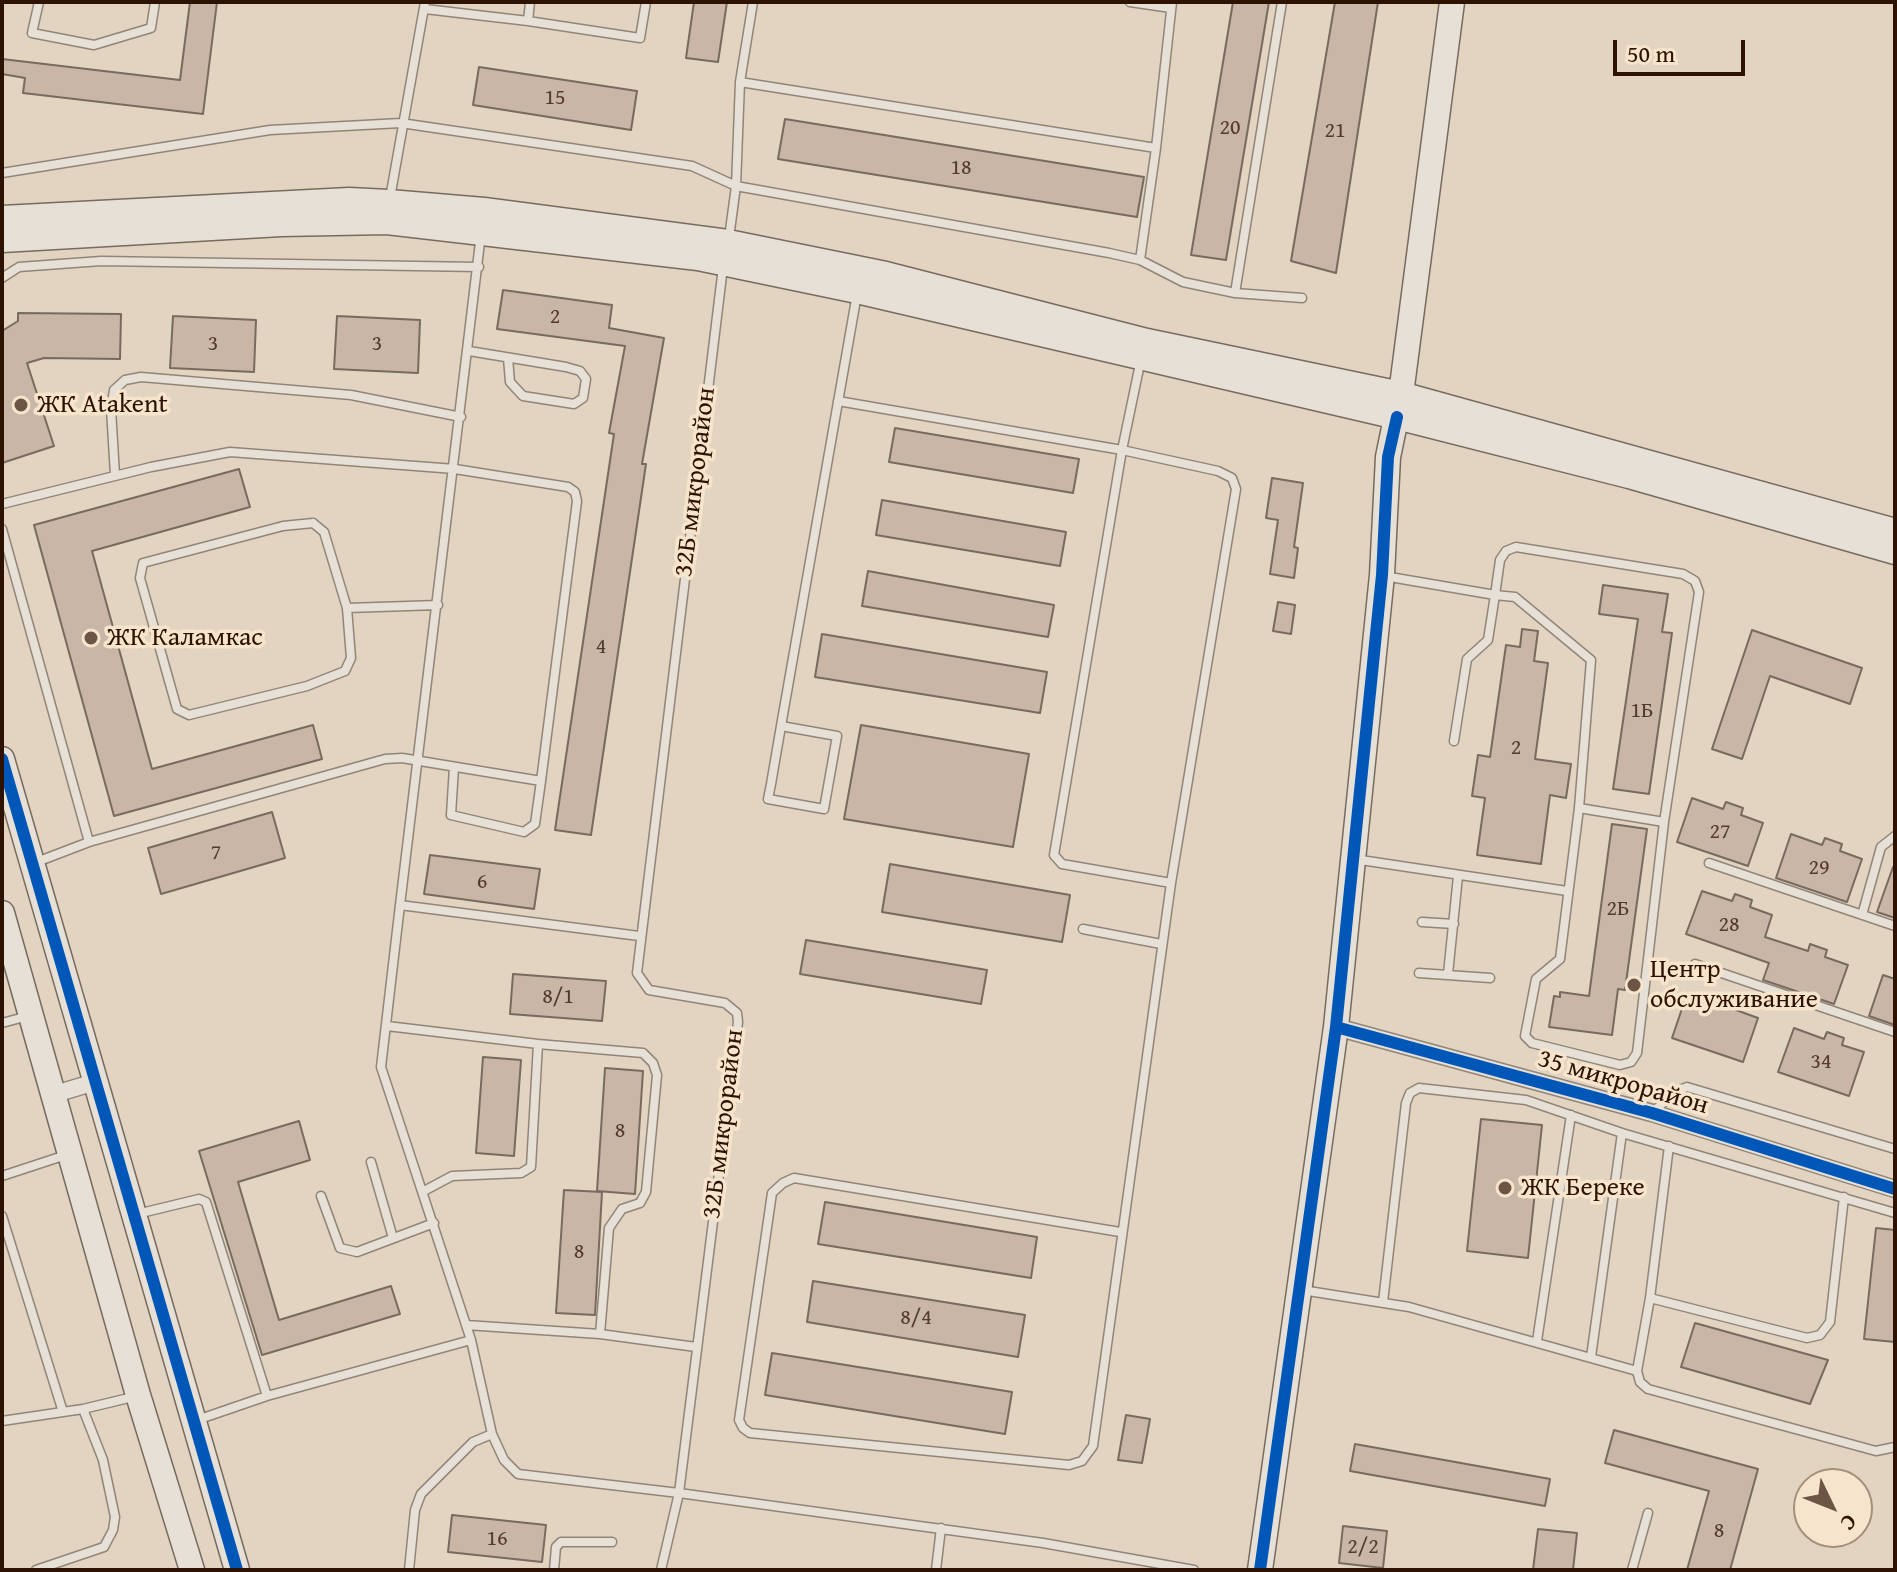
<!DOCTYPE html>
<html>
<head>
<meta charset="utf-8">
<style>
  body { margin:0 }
  #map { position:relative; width:1897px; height:1572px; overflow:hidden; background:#e2d4c0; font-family:"Gentium Book Plus",serif }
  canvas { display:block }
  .frame { position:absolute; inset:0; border:4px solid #2d1101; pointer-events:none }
  .north { position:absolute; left:1793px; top:1468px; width:80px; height:80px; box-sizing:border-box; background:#f6e5cc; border:2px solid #a6907b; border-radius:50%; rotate:133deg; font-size:22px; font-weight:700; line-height:32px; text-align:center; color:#2d1101 }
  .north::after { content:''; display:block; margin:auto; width:28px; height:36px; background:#6c5544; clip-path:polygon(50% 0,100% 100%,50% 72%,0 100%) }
  .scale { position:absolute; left:1613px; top:40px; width:132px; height:36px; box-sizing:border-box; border:4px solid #2d1101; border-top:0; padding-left:10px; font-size:24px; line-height:28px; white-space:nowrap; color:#2d1101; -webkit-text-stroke:6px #f6e5cc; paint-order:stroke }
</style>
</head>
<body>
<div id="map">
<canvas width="1897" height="1572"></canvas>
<div class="frame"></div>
<div class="north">С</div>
<div class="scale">50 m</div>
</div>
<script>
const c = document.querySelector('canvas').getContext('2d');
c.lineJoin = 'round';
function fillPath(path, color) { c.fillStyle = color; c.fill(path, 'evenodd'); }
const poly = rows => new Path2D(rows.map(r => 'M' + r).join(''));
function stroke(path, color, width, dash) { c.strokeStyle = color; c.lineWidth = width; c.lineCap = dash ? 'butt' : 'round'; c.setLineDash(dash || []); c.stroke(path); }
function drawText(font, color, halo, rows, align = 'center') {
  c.font = font + ' "Gentium Book Plus",serif'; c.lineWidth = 7; c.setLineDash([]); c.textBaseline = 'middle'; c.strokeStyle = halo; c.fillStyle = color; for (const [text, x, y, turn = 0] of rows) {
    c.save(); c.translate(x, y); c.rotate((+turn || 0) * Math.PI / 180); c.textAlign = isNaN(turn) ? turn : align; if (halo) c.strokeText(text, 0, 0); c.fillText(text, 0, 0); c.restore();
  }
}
const building = poly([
  [190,2,217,2,203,114,23,93,25,78,2,74,2,59,180,80,190,2],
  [694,2,727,2,718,62,686,58,694,2],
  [1233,2,1269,2,1226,260,1191,255,1233,2],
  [1335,2,1378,2,1336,273,1291,261,1335,2],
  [479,67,637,91,631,130,473,105,479,67],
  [785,119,1144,177,1137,217,778,159,785,119],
  [503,290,612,305,609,328,664,338,642,464,646,464,591,835,555,830,614,434,609,433,625,346,497,329,503,290],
  [18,313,121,314,120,359,44,358,27,363,54,446,2,463,2,331,18,321,18,313],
  [173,316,256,320,254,372,170,368,173,316],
  [337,316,420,320,418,373,334,369,337,316],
  [895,428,1079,459,1073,493,889,462,895,428],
  [239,469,250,507,92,551,152,769,313,725,322,759,114,816,34,525,239,469],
  [1272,478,1303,483,1294,547,1298,548,1294,578,1270,574,1278,520,1266,518,1272,478],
  [882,500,1066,532,1060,566,876,535,882,500],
  [868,571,1054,605,1048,637,862,606,868,571],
  [1603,585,1668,594,1662,632,1672,633,1649,794,1613,789,1638,619,1599,614,1603,585],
  [1278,602,1295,605,1291,634,1273,631,1278,602],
  [1522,629,1538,631,1534,661,1548,663,1535,759,1571,764,1566,798,1550,795,1541,864,1477,855,1485,798,1472,796,1478,755,1490,757,1506,645,1520,647,1522,629],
  [1752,630,1862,668,1850,704,1770,676,1742,759,1712,749,1752,630],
  [822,634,1047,672,1040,713,815,677,822,634],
  [861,725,1029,754,1013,847,844,819,861,725],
  [1692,798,1723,809,1726,802,1743,808,1741,815,1763,823,1748,866,1677,842,1692,798],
  [272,812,285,858,161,894,148,848,272,812],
  [1612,824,1647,829,1625,990,1618,989,1612,1035,1549,1027,1554,996,1560,997,1560,992,1589,996,1612,824],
  [1791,834,1822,845,1825,838,1842,844,1840,851,1862,859,1847,902,1776,878,1791,834],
  [430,855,540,869,534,909,424,894,430,855],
  [890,864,1070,895,1062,942,882,912,890,864],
  [1893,867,1895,867,1895,918,1877,912,1893,867],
  [1702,891,1732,901,1735,894,1752,900,1750,907,1772,915,1765,937,1808,951,1810,944,1827,950,1825,957,1848,965,1834,1004,1763,980,1769,963,1686,934,1702,891],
  [806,940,987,970,981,1004,800,974,806,940],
  [513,974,606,981,602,1021,510,1014,513,974],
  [1883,975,1895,979,1895,1025,1869,1016,1883,975],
  [1687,994,1718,1004,1721,997,1738,1003,1736,1010,1758,1018,1743,1062,1672,1038,1687,994],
  [1794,1028,1824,1039,1827,1032,1844,1038,1842,1045,1864,1052,1849,1096,1778,1072,1794,1028],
  [483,1057,521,1060,514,1156,476,1153,483,1057],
  [605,1068,643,1071,635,1194,597,1191,605,1068],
  [1481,1119,1542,1125,1528,1258,1467,1251,1481,1119],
  [299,1121,310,1160,238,1182,279,1320,391,1286,400,1314,262,1355,199,1151,299,1121],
  [564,1190,602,1192,595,1315,556,1313,564,1190],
  [825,1202,1037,1237,1031,1278,818,1244,825,1202],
  [1876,1228,1895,1230,1895,1342,1864,1339,1876,1228],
  [813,1281,1025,1315,1018,1357,807,1322,813,1281],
  [1695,1323,1828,1360,1810,1404,1681,1367,1695,1323],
  [772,1353,1012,1392,1005,1434,765,1395,772,1353],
  [1126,1415,1150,1419,1142,1463,1118,1460,1126,1415],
  [1614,1430,1758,1469,1730,1570,1687,1570,1709,1491,1605,1463,1614,1430],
  [1355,1444,1550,1479,1545,1506,1350,1471,1355,1444],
  [452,1515,546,1525,542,1562,448,1552,452,1515],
  [1343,1526,1387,1531,1383,1568,1339,1563,1343,1526],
  [1538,1529,1577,1533,1573,1570,1533,1570,1538,1529]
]);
fillPath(building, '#cab6a6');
stroke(building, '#776b5f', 2);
const lane = poly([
  [39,2,32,33,94,45,151,28,155,2],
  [530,2,528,21,640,38,646,2],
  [1130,2,1171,8],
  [425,9,528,21],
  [740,82,1156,148,1172,2],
  [2,173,270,130,401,123,692,166,736,186,1109,253,1140,260,1183,282,1235,293,1302,298],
  [390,198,425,2],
  [481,234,400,905,639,936],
  [729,238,736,186,740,82,753,2],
  [1140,260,1156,148],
  [723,267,637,973,649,990,725,1003,737,1013,738,1022,679,1493,1043,1543,1194,1570],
  [2,278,19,267,101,261,479,267],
  [1235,293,1282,2],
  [469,351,566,367,580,371,586,379,583,398,574,404,523,396,510,382,508,358],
  [838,401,1122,450,1218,471,1232,478,1236,489,1171,883,1062,864,1054,855,1122,450,1141,359],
  [115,475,111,409,114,390,125,380,141,377,351,395,461,417],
  [2,504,151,467,230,452,455,469,568,487,575,492,577,501,541,781,402,758,385,759,89,842,2,529],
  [313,523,324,532,347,608,351,658,345,671,307,686,189,715,177,709,140,578,143,563,283,526,313,523],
  [1384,576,1495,595,1515,597,1591,660,1579,808,1560,959,1536,979,1525,1036,1532,1043,1620,1065,1631,1062,1637,1053,1664,822,1699,592,1695,581,1683,574,1516,547,1506,551,1500,560,1495,595,1488,640,1467,659,1454,741],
  [347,608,438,605],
  [781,726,837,736,824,809,768,799,771,784,781,726,857,294],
  [454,767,451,815,524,832,535,824,541,781],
  [1579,808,1664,822],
  [1354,859,1567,891],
  [34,863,89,842],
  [1709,863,1895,926],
  [400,905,381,1067,471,1340,492,1434,504,1460,518,1474,679,1493,661,1570],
  [1862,915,1881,847,1895,836],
  [1422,922,1454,924],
  [1083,929,1161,944],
  [1695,964,1895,1032],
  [1419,973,1490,978],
  [1448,974,1458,876],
  [2,1023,28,1016],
  [387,1026,538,1044,531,1167,521,1173,452,1176,424,1191],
  [538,1044,643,1053,653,1063,657,1075,646,1192,640,1203,622,1209,609,1228,600,1334],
  [1652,1113,1675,1092,1687,1087,1895,1149],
  [1669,1146,1650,1298,1807,1338,1820,1335,1830,1322,1844,1197],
  [371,1162,393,1238],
  [2,1176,66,1155],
  [321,1196,340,1248,357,1252,434,1223],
  [137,1214,199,1199,206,1202,267,1396],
  [2,1216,63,1412],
  [1120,1232,794,1178,783,1183,772,1193,739,1420,743,1428,750,1433,1069,1465,1082,1461,1093,1446,1171,883],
  [1302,1290,1409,1307,1637,1371,1640,1382,1648,1389,1876,1451,1895,1447],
  [1383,1302,1406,1103,1410,1093,1419,1088,1526,1100,1622,1133,1895,1213],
  [466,1325,600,1334,696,1347],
  [1537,1341,1571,1115],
  [1591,1357,1622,1133],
  [1637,1371,1650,1298],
  [197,1420,267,1396,471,1340],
  [2,1421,83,1409,137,1396],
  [36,1570,104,1547,113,1530,115,1517,103,1460,83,1409],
  [409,1570,415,1510,421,1494,473,1442,492,1434],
  [554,1570,556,1547,561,1542,612,1542],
  [936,1570,941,1528],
  [1632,1570,1648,1513]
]);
const street = poly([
  [1336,1027,1652,1113,1895,1189],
  [55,1094,95,1082]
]);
const secondary = poly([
  [2,218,349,200,389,202,484,210,728,242,886,274,1147,341,1401,394,1895,531],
  [2,240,281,224,387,222,698,258,857,291,1397,417,1629,476,1895,552],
  [2,759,237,1570],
  [2,913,138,1395,192,1570],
  [1260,1570,1336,1027,1382,575,1388,457,1401,394,1452,2]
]);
stroke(lane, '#918578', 11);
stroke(street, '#918578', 19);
stroke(secondary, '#776b5f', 27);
stroke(lane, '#e7e0d6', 8);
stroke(street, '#e7e0d6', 16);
stroke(secondary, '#e7e0d6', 24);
stroke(poly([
  [2,759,237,1570],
  [1336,1027,1652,1113,1895,1189],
  [1260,1570,1336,1027,1382,575,1388,457,1397,417]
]), '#0057b8', 12);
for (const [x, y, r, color] of [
  [21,405,8,"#6c5544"],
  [91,638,8,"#6c5544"],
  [1634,985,8,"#6c5544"],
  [1505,1188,8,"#6c5544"]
]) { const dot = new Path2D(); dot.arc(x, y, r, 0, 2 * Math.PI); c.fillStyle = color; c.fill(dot); stroke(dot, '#f6e5cc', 3); }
drawText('22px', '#543a2a', null, [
  ["15",555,98],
  ["20",1230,128],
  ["21",1335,131],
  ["18",961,168],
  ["2",555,317],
  ["3",213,344],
  ["3",377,344],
  ["4",601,647],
  ["1Б",1642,711],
  ["2",1516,748],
  ["27",1720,832],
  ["7",216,853],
  ["29",1819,868],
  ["6",482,882],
  ["2Б",1618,909],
  ["28",1729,925],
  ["8/1",558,997],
  ["34",1821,1062],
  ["8",620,1131],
  ["8",579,1252],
  ["8/4",916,1318],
  ["8",1719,1531],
  ["16",497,1539],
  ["2/2",1363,1547]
]);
drawText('26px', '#2d1101', '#f6e5cc', [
  ["ЖК Atakent",37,405],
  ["ЖК Каламкас",107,638],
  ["Центр",1650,970],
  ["обслуживание",1650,1000],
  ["ЖК Береке",1521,1188]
], 'left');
drawText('26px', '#2d1101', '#f6e5cc', [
  ["32Б микрорайон",696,482,-83],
  ["35 микрорайон",1623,1083,16],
  ["32Б микрорайон",724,1124,-83]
]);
</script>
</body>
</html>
